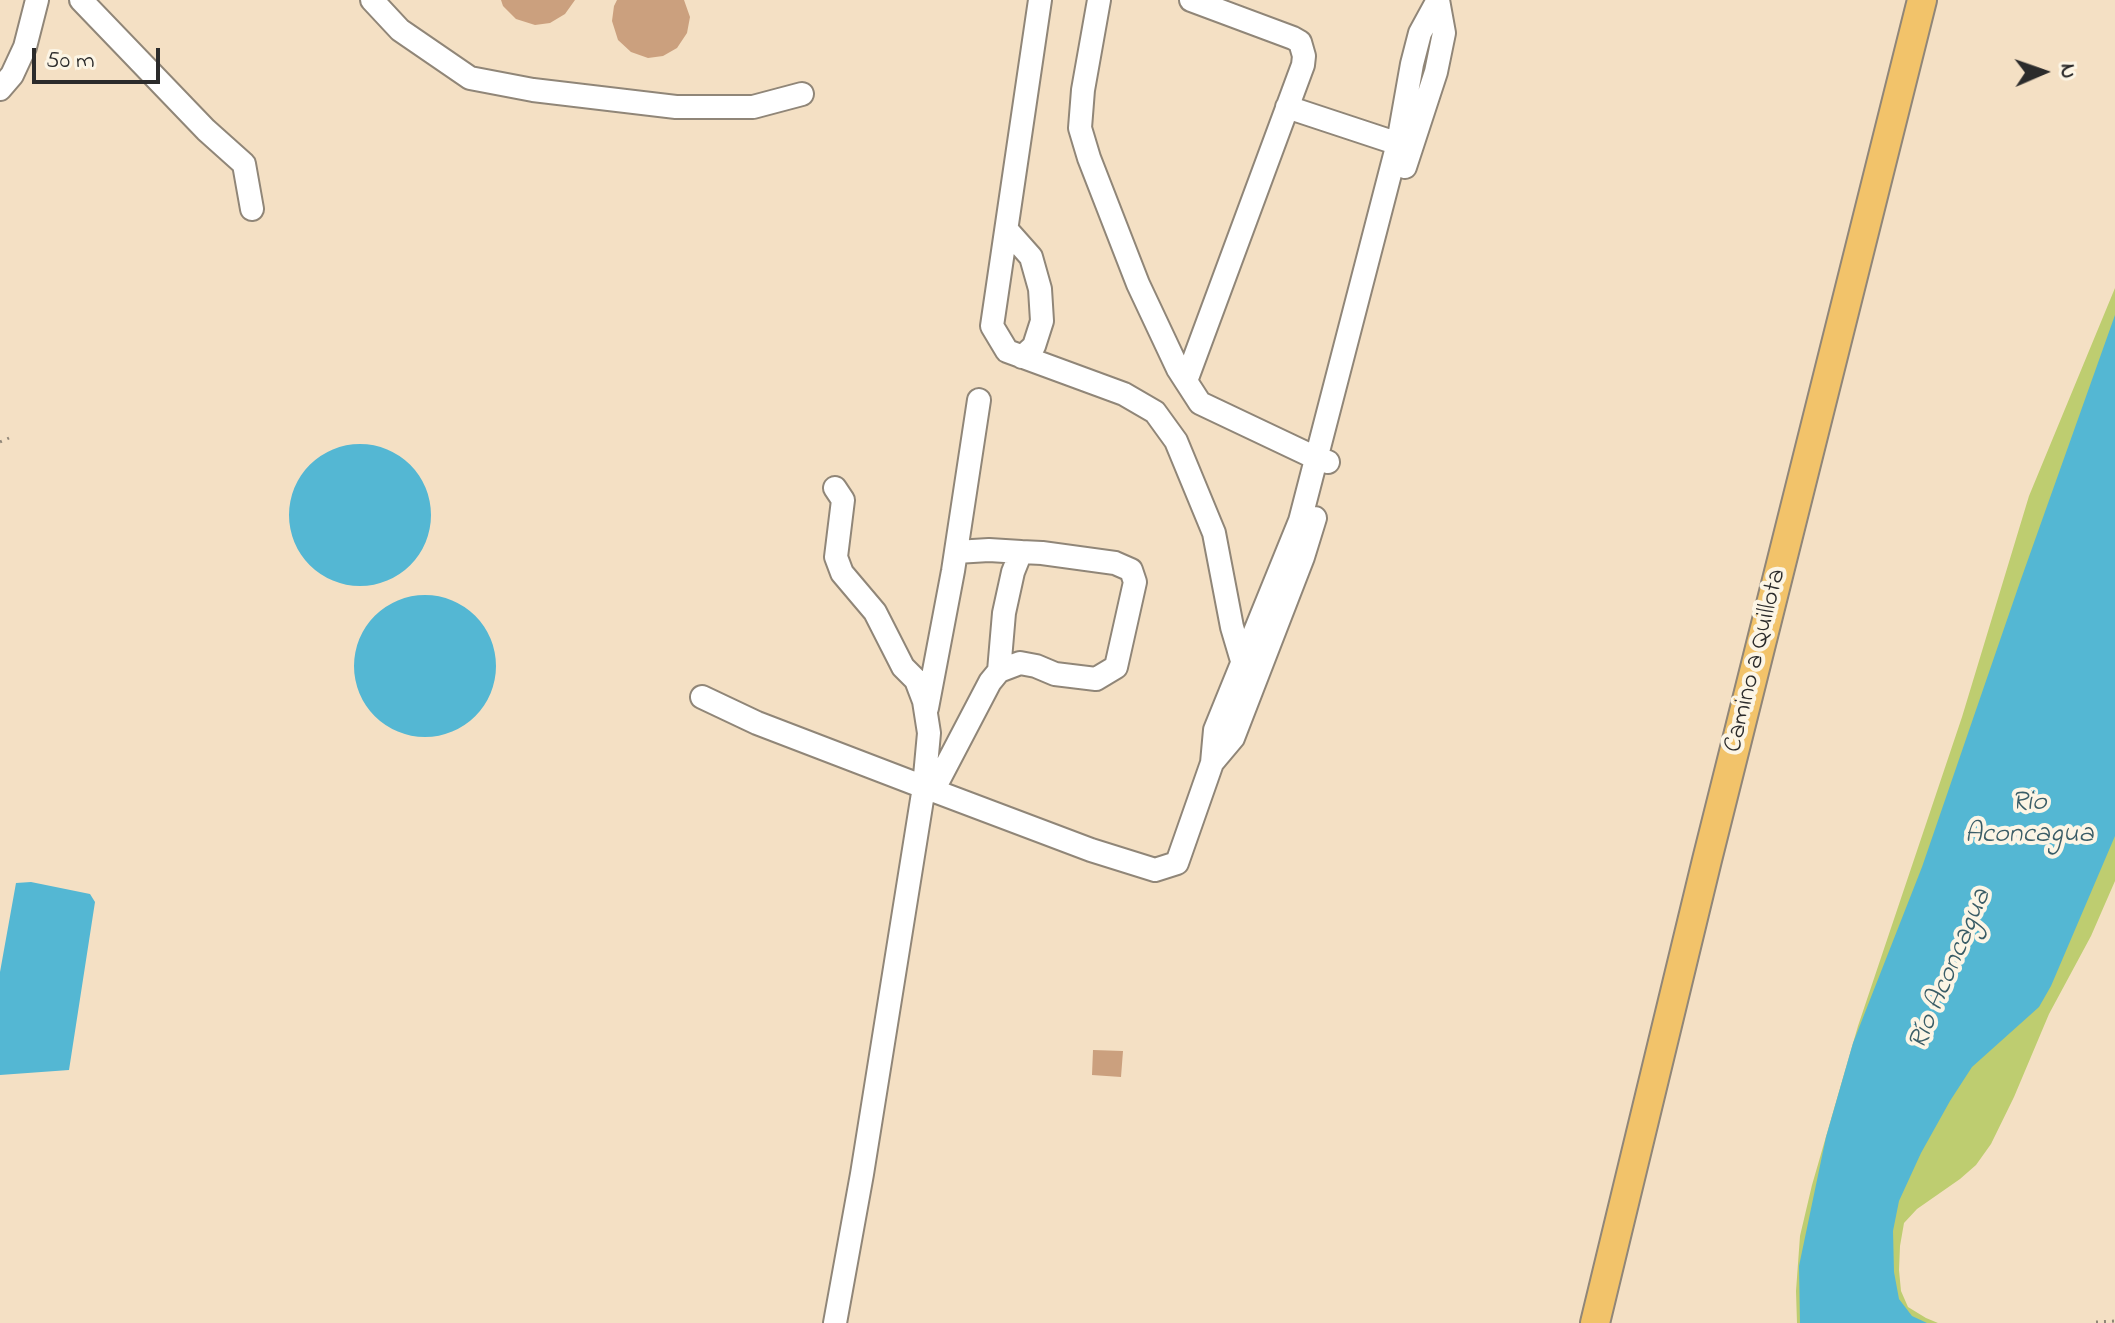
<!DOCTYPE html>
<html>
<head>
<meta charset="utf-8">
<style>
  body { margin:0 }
  #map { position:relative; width:2115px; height:1323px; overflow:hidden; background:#f4e0c4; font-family:"Indie Flower",sans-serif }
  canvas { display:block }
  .north { position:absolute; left:2003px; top:32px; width:80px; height:80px; -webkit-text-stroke:6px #fcf5e5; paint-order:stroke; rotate:88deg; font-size:22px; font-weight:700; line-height:32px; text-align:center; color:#2b2b2b }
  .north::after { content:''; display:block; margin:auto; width:28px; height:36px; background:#2b2b2b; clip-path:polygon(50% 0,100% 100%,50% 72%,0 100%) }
  .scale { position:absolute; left:32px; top:48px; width:128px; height:36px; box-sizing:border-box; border:4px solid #2b2b2b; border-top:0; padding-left:10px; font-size:24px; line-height:28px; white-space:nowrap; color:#2b2b2b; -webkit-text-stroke:6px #fcf5e5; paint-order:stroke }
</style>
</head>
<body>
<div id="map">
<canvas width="2115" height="1323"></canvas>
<div class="north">N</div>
<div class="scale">50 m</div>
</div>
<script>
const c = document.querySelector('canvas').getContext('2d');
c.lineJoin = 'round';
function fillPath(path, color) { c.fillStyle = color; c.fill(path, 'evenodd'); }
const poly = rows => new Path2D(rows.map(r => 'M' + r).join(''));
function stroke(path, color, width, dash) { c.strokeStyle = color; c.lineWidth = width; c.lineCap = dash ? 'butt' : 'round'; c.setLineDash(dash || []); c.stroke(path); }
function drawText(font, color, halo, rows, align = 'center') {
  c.font = font + ' "Indie Flower",sans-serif'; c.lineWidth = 8; c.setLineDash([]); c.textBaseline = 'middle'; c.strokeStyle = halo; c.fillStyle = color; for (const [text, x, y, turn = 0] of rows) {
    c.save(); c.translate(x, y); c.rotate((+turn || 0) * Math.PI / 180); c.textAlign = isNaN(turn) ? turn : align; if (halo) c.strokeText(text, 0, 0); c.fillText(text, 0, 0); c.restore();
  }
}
fillPath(poly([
  [2115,288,2115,881,2091,936,2049,1014,2014,1097,1991,1144,1976,1165,1960,1179,1917,1209,1904,1223,1900,1246,1899,1270,1901,1291,1908,1307,1926,1318,1938,1323,1797,1323,1796,1291,1800,1236,1812,1185,1858,1026,1962,717,2029,496]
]), '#becd70');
fillPath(poly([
  [2115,315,2115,836,2051,986,2039,1007,1972,1067,1950,1101,1921,1153,1899,1201,1893,1231,1894,1272,1899,1299,1912,1316,1927,1323,1800,1323,1799,1266,1826,1137,1853,1043,1922,867,2020,582],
  '289 515a71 71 0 1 1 142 0a71 71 0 1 1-142 0Z',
  '354 666a71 71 0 1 1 142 0a71 71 0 1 1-142 0Z',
  [31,882,90,894,95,902,69,1070,0,1075,0,972,16,883]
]), '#54b7d3');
fillPath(poly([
  [501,0,575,0,565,14,550,23,535,25,516,19,503,6],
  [617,0,684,0,690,17,687,33,677,48,663,56,648,58,631,52,618,40,612,21,614,6],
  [1093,1050,1123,1051,1121,1077,1092,1075]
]), '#cba07e');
const minor = poly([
  [81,0,206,130,244,164,252,209],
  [372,0,400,30,470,78,533,90,676,107,753,107,802,94],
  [1040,0,992,326,1007,351,1124,394,1155,412,1176,441,1214,533,1232,627,1251,691],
  [1099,0,1083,90,1080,128,1089,158,1138,284,1178,369,1200,403,1316,458,1328,462],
  [0,89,12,75,25,47,37,0],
  [1287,107,1411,148],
  [1405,167,1436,72,1444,33,1438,0],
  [1007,230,1031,257,1040,289,1042,321,1034,346,1022,357],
  [1186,381,1303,65,1304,56,1300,42,1293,38,1191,0],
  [956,552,989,550,1021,552],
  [702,697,757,723,924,787,929,733,924,701,916,680,903,667,875,612,842,573,836,557,843,500,835,488],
  [927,708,953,571,979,400],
  [1212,763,1233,738,1303,557,1315,518],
  [934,789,990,682,999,671,1020,663,1036,666,1055,674,1096,679,1116,667,1135,582,1131,570,1115,563,1042,553,1021,552,1013,572,1004,613,999,671],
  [835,1323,862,1174,924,787,1091,850,1155,870,1177,863,1212,763,1215,730,1300,521,1398,143,1412,64,1420,33,1438,0]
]);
const major = poly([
  [1595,1323,1707,860,1922,0]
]);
stroke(minor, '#908678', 26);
stroke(major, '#908678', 32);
stroke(poly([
  [0,442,9,438],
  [2096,1322,2115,1321]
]), '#908678', 3, [2, 6]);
stroke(minor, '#fff', 22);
stroke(major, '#f2c36a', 28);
drawText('26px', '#2b2b2b', '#fcf5e5', [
  ["Camino a Quillota",1757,661,-76]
]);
drawText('italic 28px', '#395c66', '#fcf5e5', [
  ["Rio",2029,804],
  ["Aconcagua",2029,836],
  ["Río Aconcagua",1952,970,-67]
]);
</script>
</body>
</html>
